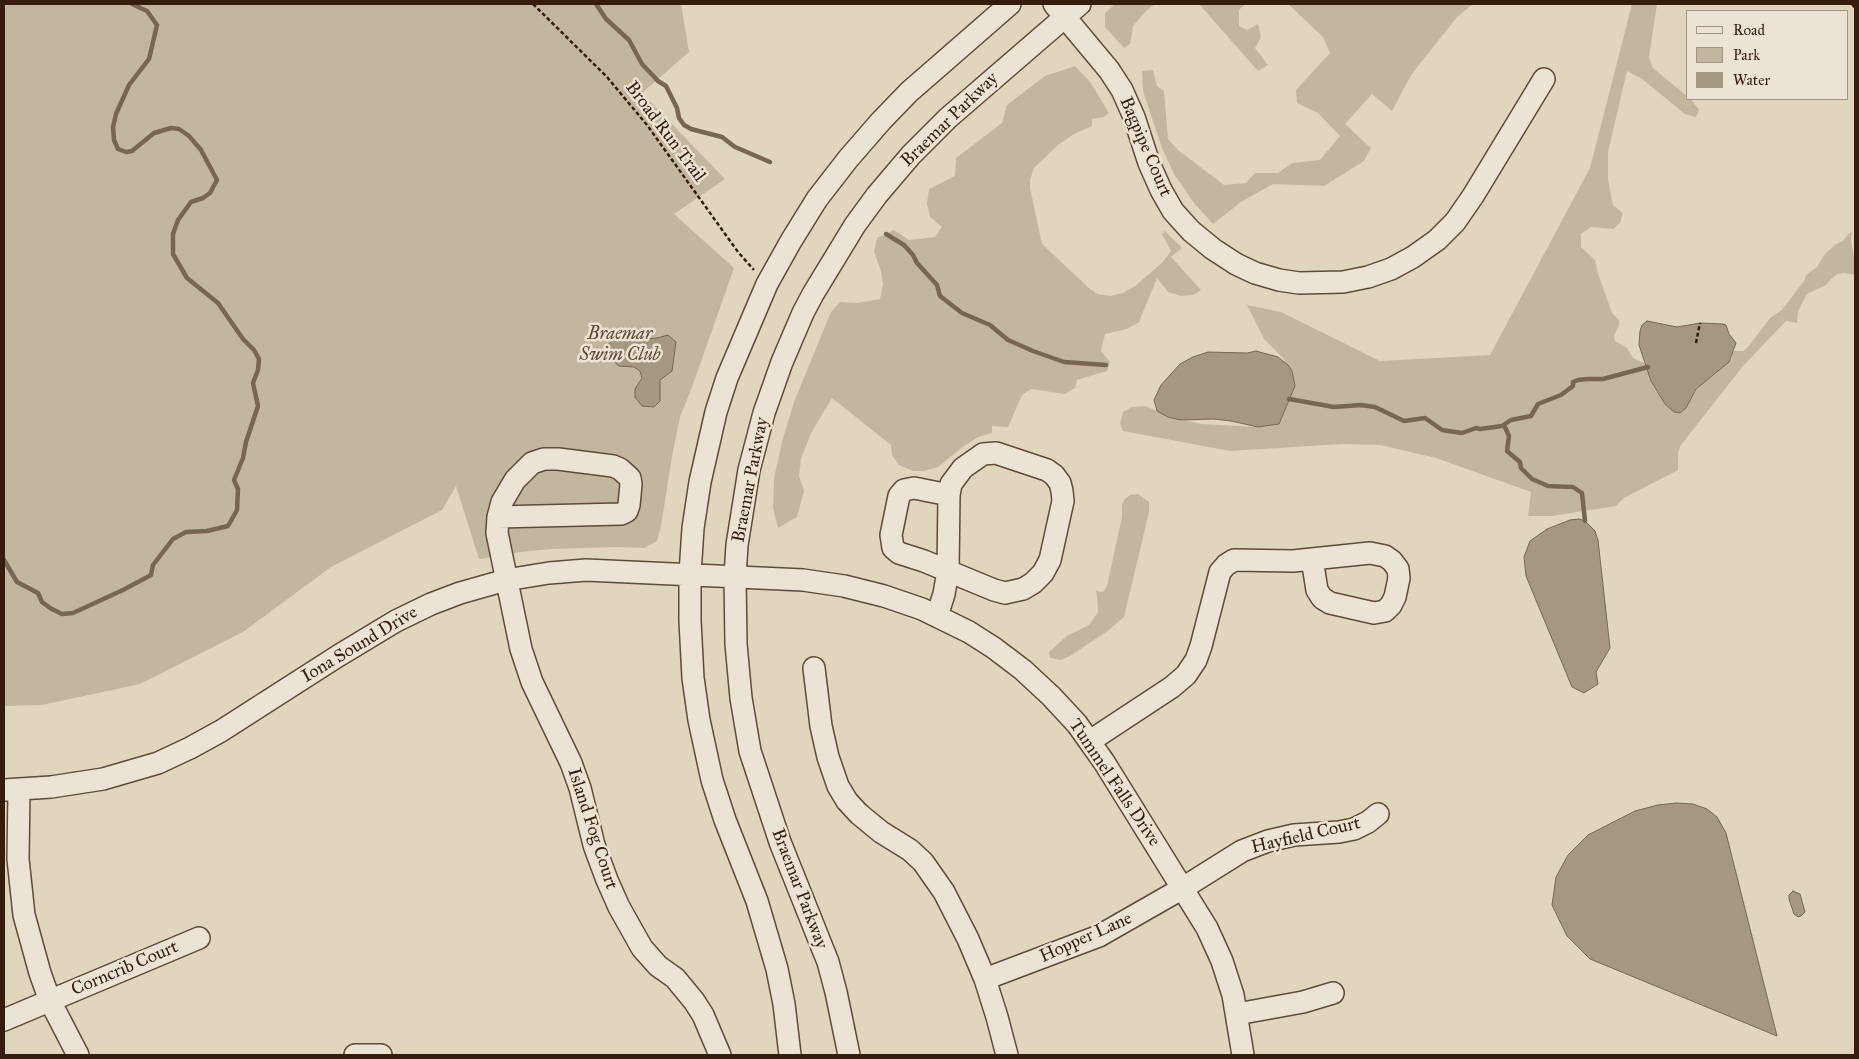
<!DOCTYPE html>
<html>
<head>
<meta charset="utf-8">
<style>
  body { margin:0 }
  #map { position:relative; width:1859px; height:1059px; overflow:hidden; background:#e0d6bd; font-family:"IM FELL Great Primer",serif }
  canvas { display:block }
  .frame { position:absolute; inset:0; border:5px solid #361c0c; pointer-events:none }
  .legend { position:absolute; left:1686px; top:10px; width:162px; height:90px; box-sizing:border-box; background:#ebe4d4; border:1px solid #a39484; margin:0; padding:6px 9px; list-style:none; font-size:15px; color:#361c0c }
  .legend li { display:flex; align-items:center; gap:10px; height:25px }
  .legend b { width:25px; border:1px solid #a39484 }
</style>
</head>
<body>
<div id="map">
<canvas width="1859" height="1059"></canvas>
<div class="frame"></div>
<ul class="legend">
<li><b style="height:6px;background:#ebe4d4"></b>Road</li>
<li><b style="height:14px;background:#c3b69f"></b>Park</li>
<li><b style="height:14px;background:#a69781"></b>Water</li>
</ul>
</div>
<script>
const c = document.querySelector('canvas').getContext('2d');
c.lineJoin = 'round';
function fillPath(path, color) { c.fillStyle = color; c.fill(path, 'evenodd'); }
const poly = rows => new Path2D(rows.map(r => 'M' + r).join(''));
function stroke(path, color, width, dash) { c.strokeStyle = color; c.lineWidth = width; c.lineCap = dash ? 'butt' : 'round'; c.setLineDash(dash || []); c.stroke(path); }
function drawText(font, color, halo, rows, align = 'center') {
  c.font = font + ' "IM FELL Great Primer",serif'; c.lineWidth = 5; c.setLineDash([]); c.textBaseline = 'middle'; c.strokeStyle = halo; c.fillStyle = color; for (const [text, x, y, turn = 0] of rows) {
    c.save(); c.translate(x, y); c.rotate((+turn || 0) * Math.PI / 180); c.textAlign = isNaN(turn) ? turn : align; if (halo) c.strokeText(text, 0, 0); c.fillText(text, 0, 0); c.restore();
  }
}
fillPath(poly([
  [4,4,681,4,689,52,642,93,725,179,674,214,734,268,691,390,680,417,672,456,661,526,657,541,644,548,616,547,551,549,521,552,479,559,456,486,442,510,331,567,243,632,140,684,42,705,4,706],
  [1115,4,1155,4,1146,11,1133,26,1130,44,1124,48,1105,27,1105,13],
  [1199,4,1245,4,1239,10,1239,26,1247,30,1258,24,1261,37,1255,48,1268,65,1258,71],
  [1288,4,1473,4,1457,17,1411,75,1392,111,1372,94,1345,124,1371,148,1364,161,1324,186,1273,184,1241,202,1213,224,1194,203,1174,174,1162,148,1143,91,1142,71,1153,70,1157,86,1164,91,1168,139,1178,150,1224,185,1246,183,1255,173,1278,173,1292,163,1320,160,1340,136,1318,113,1297,103,1296,90,1330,53,1323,37],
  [1632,4,1657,4,1649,57,1653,68,1688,97,1688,99,1691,99,1699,110,1696,117,1685,114,1642,79,1627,71,1608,152,1608,179,1613,205,1623,213,1620,223,1613,229,1591,227,1581,234,1581,247,1595,260,1598,274,1612,313,1619,320,1619,326,1614,335,1615,341,1627,348,1633,358,1646,364,1651,381,1665,404,1680,413,1685,408,1696,389,1732,358,1732,351,1743,351,1748,347,1770,318,1782,310,1804,281,1806,275,1817,267,1825,254,1836,244,1843,241,1848,234,1852,232,1851,240,1855,263,1855,275,1845,273,1838,274,1831,279,1826,285,1807,294,1798,311,1797,323,1786,321,1743,366,1681,445,1678,452,1678,470,1624,498,1616,506,1552,516,1528,516,1531,492,1436,458,1380,445,1343,444,1230,451,1123,431,1120,424,1123,412,1132,407,1145,406,1157,411,1168,417,1202,424,1258,427,1279,424,1295,386,1292,371,1283,358,1264,339,1247,305,1281,312,1380,361,1490,355,1590,168],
  [1075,66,1091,83,1109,113,1104,117,1092,119,1092,126,1074,134,1058,145,1034,168,1030,180,1030,188,1042,244,1090,289,1098,294,1111,296,1123,293,1135,286,1162,263,1171,251,1162,234,1165,231,1182,248,1171,257,1201,290,1193,295,1181,296,1168,292,1157,278,1139,322,1127,329,1105,334,1101,351,1110,362,1107,371,1077,380,1075,388,1065,394,1031,389,1022,395,1008,427,992,426,992,433,978,437,964,446,938,467,924,471,913,471,899,465,892,455,891,445,832,398,811,433,801,459,799,476,804,491,797,517,778,528,773,508,774,478,783,438,794,402,831,312,840,302,856,303,880,299,883,284,881,271,874,252,877,238,894,230,909,240,935,237,942,227,930,217,927,204,929,189,955,176,956,158,1002,123,1007,105,1045,76],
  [1138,494,1149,502,1149,512,1124,617,1109,630,1070,656,1061,660,1050,658,1049,652,1067,636,1089,625,1098,612,1098,605,1096,591,1103,592,1107,586,1122,517,1122,504,1125,499,1130,495]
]), '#c3b69f');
const water = poly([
  [1647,321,1677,327,1700,323,1723,324,1726,325,1729,334,1736,343,1729,362,1696,389,1686,408,1680,413,1674,412,1665,404,1651,381,1639,345,1640,331,1642,325,1647,321],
  [622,333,645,339,657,338,668,335,676,342,672,371,660,380,660,401,654,407,642,406,635,397,635,389,642,378,640,371,634,367,619,366,610,358,608,351,609,344,614,337,622,333],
  [1256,351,1278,357,1288,365,1292,371,1295,386,1279,424,1258,427,1231,421,1214,419,1181,420,1168,417,1157,411,1154,400,1161,385,1180,364,1193,357,1208,352,1247,353,1256,351],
  [1579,519,1585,521,1595,531,1598,540,1610,648,1596,672,1598,684,1584,693,1572,687,1526,576,1524,557,1530,541,1547,529,1570,520,1579,519],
  [1676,803,1693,804,1707,809,1717,817,1726,833,1777,1036,1590,959,1567,936,1552,905,1556,877,1568,855,1588,835,1635,811,1658,805,1676,803],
  [1793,891,1800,894,1805,912,1801,916,1798,917,1794,914,1789,899,1789,895,1793,891]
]);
fillPath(water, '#a69781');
stroke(water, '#796652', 1);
stroke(poly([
  [596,4,606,19,629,40,642,64,658,81,666,86,677,108,679,118,684,125,691,129,722,137,735,147,770,162],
  [886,234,904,245,913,255,917,263,937,285,940,296,962,313,990,325,1008,340,1033,351,1064,362,1106,365],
  [1289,399,1334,407,1361,405,1375,407,1404,421,1425,418,1442,430,1462,433,1476,428,1480,429,1502,426,1511,420,1531,416,1538,404,1561,395,1573,386,1573,382,1578,380,1588,379,1603,379,1648,367],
  [1504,425,1509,436,1507,451,1520,462,1521,468,1532,479,1548,486,1573,487,1582,493,1585,521],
  [4,560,17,582,38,593,42,602,50,608,62,614,73,613,123,590,151,575,153,565,173,539,186,532,207,531,228,526,237,510,238,489,234,480,243,458,246,442,258,406,253,383,258,370,259,359,254,350,243,339,218,303,187,278,173,254,173,234,178,220,191,202,203,198,210,193,217,180,201,150,189,136,179,129,171,128,154,133,132,151,126,152,118,149,114,140,113,127,116,114,129,85,149,59,157,25,147,11,132,4]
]), '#796652', 4.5);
const minor = poly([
  [1054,4,1109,70,1122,90,1134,117,1149,163,1161,190,1173,211,1191,231,1213,249,1236,264,1255,273,1279,280,1299,283,1343,282,1368,277,1391,269,1413,257,1437,240,1455,222,1473,196,1544,79],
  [498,517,621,514,627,511,629,505,631,484,630,478,620,469,613,466,558,459,544,459,532,463,515,480,502,502,498,517,497,533,521,649,532,682,571,763,580,788,594,845,607,880,619,907,642,948,658,966,675,978,694,1001,703,1015,720,1055],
  [937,616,944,594,948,571,949,495,951,484,963,468,983,454,996,453,1047,470,1054,475,1060,483,1062,491,1063,501,1050,560,1043,573,1033,583,1023,589,1005,593,994,590,948,571,924,561,899,553,893,548,891,535,899,496,904,490,914,488,949,495],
  [814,668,821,726,828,757,838,786,847,801,859,814,881,832,910,850,923,862,944,892,968,939,985,979,997,1017,1007,1055],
  [1090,741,1172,687,1186,675,1196,660,1201,646,1220,572,1226,565,1234,560,1293,561,1312,559,1317,590,1322,598,1330,603,1374,613,1385,611,1391,605,1395,597,1399,578,1398,569,1392,561,1385,556,1370,553,1312,559],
  [4,790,51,787,103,779,158,763,190,748,221,731,338,656,396,621,431,604,460,593,506,580,549,573,586,570,803,580,844,586,884,596,922,609,969,632,994,648,1023,670,1051,696,1077,724,1104,762,1207,928,1222,961,1233,995,1243,1055],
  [19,790,18,859,24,915,40,973,50,1001,78,1055],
  [985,979,1099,936,1183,888,1242,851,1268,841,1294,835,1339,832,1354,829,1368,822,1378,814],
  [1237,1014,1303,1002,1333,993],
  [4,1020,199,938],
  [355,1055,381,1055],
  [790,1055,784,1004,777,969,757,901,725,820,712,780,699,720,693,678,690,621,690,574,693,528,700,482,716,412,727,378,767,284,791,241,817,199,848,159,881,121,909,92,1010,4],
  [849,1055,836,992,828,962,780,842,750,751,741,698,736,644,735,577,737,545,749,470,764,413,782,362,803,313,813,294,855,225,877,195,911,155,948,118,1080,4]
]);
stroke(minor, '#604a38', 24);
stroke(poly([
  [533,4,607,77,647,125,738,252,754,270],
  [1852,4,1855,8],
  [1696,343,1700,323]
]), '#361c0c', 2.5, [4, 2.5]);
stroke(minor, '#ebe4d4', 21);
drawText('18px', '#361c0c', '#ebe4d4', [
  ["Braemar Parkway",950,120,-44],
  ["Broad Run Trail",665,132,53],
  ["Bagpipe Court",1145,147,67],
  ["Braemar Parkway",751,480,-79],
  ["Iona Sound Drive",360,645,-31],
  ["Tummel Falls Drive",1114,783,56],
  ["Island Fog Court",592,829,72],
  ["Hayfield Court",1306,836,-13],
  ["Braemar Parkway",799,889,69],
  ["Hopper Lane",1086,938,-24],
  ["Corncrib Court",125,969,-23]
]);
drawText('italic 18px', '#604a38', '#ebe4d4', [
  ["Braemar",620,335],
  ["Swim Club",620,356]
]);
</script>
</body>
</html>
